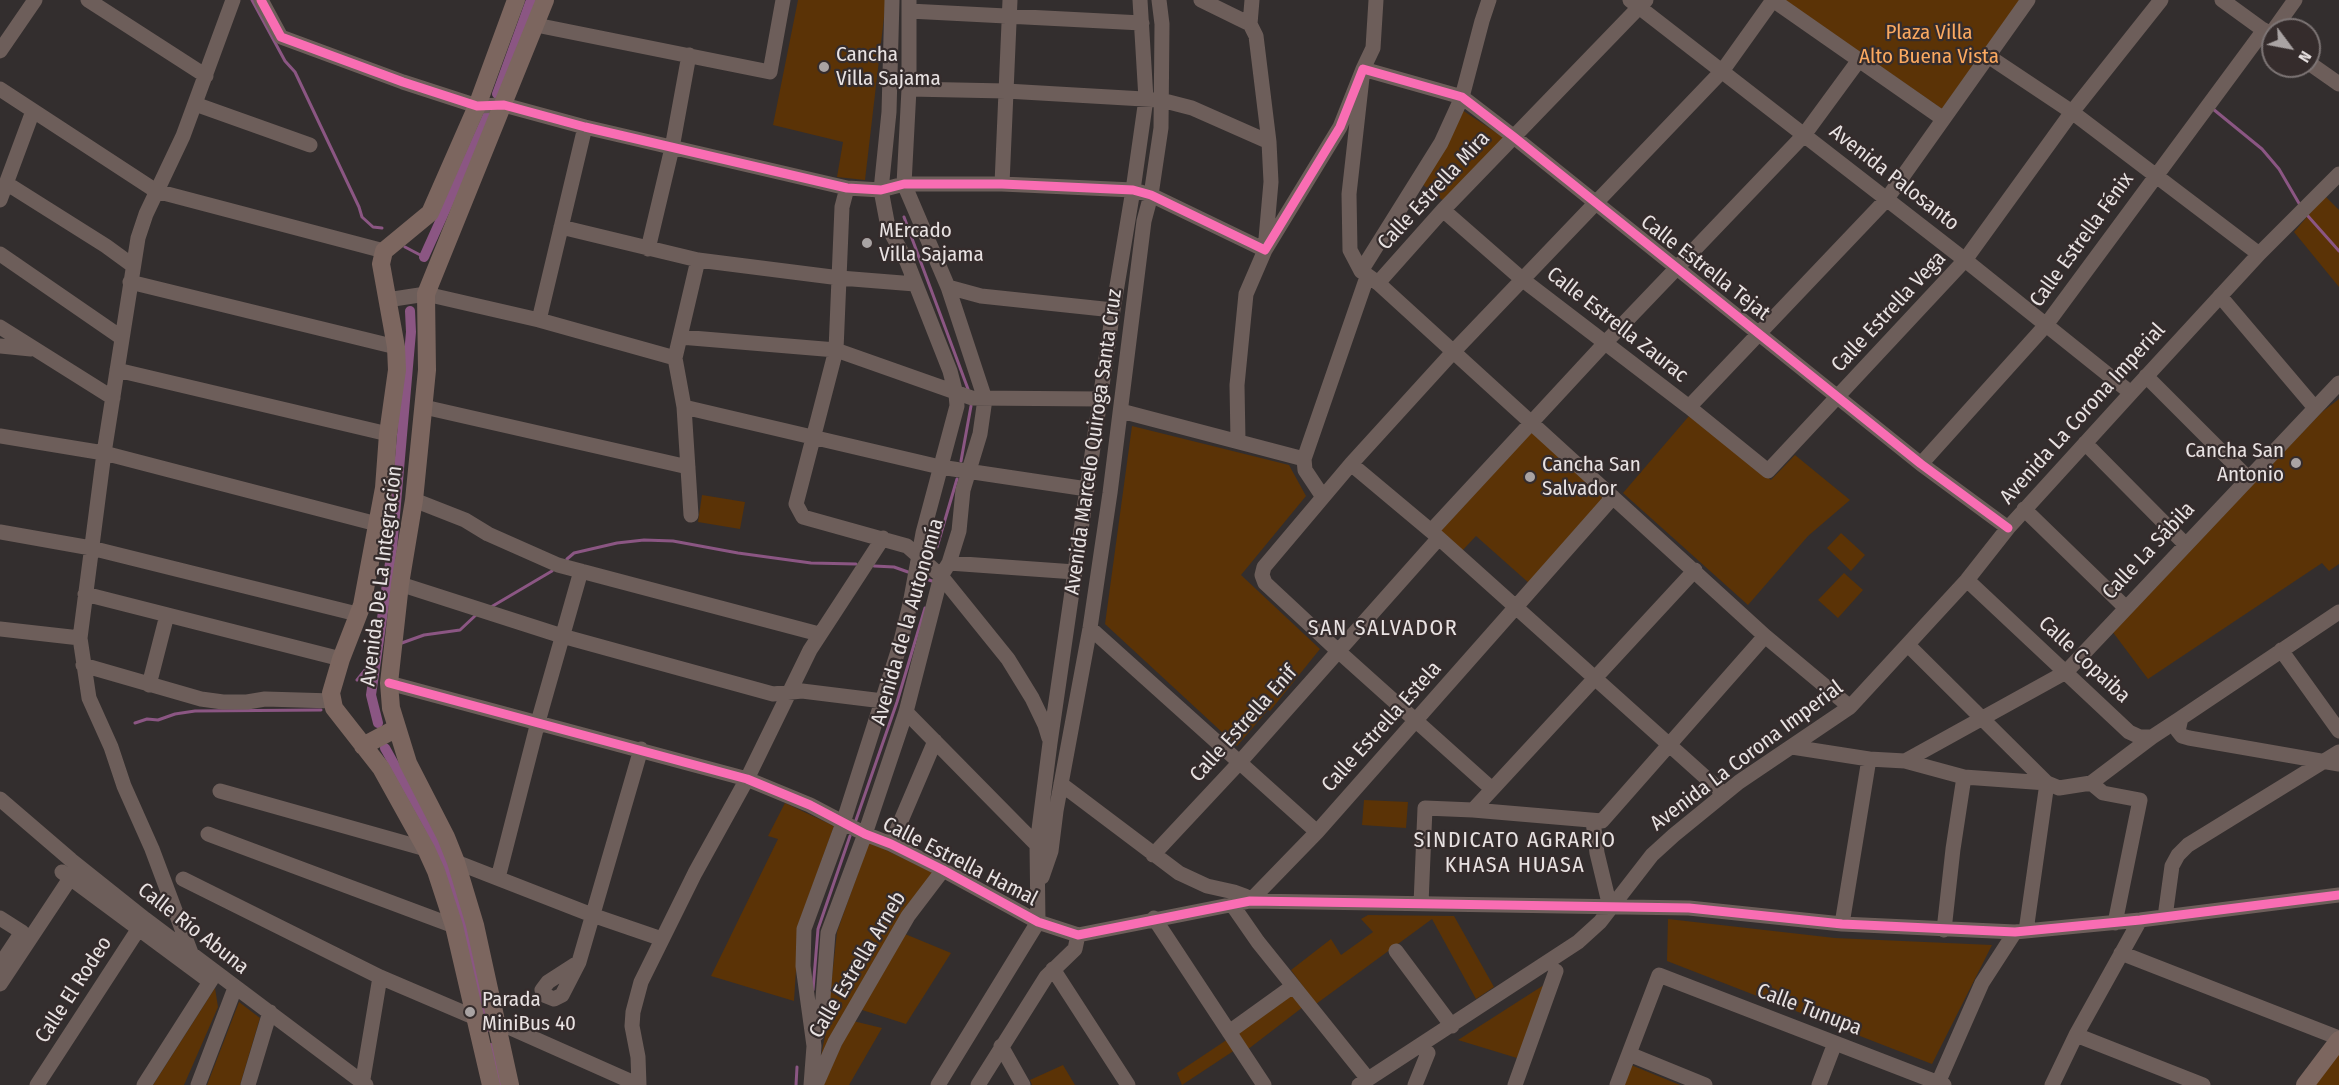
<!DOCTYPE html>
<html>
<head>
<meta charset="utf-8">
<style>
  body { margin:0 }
  #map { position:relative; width:2339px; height:1085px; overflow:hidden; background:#332e2e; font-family:"Fira Sans Condensed",sans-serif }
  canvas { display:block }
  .north { position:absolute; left:2261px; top:18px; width:60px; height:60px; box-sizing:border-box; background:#352c2c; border:2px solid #7d7575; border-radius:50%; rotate:122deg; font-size:16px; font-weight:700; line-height:24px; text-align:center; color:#e8e2e2 }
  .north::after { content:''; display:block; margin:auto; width:21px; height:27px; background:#a9a3a3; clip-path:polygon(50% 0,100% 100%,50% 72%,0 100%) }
</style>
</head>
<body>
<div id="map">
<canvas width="2339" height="1085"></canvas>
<div class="north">N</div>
</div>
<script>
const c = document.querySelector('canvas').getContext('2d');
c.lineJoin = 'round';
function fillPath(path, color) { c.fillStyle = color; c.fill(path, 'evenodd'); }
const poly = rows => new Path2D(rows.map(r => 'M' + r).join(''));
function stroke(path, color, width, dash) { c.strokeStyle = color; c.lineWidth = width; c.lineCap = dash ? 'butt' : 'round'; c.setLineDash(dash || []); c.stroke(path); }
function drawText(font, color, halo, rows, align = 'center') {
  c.font = font + ' "Fira Sans Condensed",sans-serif'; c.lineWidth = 4.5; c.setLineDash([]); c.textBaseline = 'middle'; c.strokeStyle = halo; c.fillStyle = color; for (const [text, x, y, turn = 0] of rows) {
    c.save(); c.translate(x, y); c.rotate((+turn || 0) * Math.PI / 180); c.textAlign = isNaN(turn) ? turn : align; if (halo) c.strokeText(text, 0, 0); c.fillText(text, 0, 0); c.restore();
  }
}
fillPath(poly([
  [798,0,886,0,865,180,837,177,843,142,773,125],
  [1783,0,2020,0,1942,109],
  [1462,110,1506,139,1445,202,1422,184],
  [2325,196,2339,210,2339,287,2294,232],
  [2339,399,2339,564,2329,571,2322,563,2148,679,2112,631,2322,412],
  [1689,416,1771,480,1795,455,1850,500,1808,536,1748,605,1623,493],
  [1132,426,1289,465,1306,496,1241,575,1320,649,1270,711,1268,710,1237,746,1105,624],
  [1530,430,1606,499,1530,584,1476,536,1461,552,1439,532],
  [702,495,745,502,740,529,698,522],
  [1841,533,1865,555,1851,571,1827,548],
  [1844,573,1863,590,1838,618,1818,600],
  [1364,800,1408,802,1406,828,1362,825],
  [785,803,834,826,799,923,794,1001,711,976,778,839,768,836],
  [869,842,934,873,819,1066,826,1031,837,932],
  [1368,915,1454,916,1494,987,1476,999,1432,919,1316,1004,1291,970,1331,939,1341,955,1373,932,1361,919],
  [1668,919,1835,938,1992,945,1932,1064,1667,961],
  [905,934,951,953,906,1024,859,1009],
  [1547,983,1517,1058,1458,1040],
  [215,988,218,1007,184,1085,153,1085],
  [1293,994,1303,1007,1247,1050,1235,1033],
  [239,1002,260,1018,240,1085,207,1085],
  [853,1021,882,1028,849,1085,823,1085],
  [1228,1039,1235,1050,1182,1085,1177,1073],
  [2339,1052,2339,1085,2314,1085],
  [1063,1065,1075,1085,1032,1085,1030,1080],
  [1631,1065,1680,1085,1623,1085]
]), '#5b3306');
stroke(poly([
  [252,0,285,61,295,72,359,207,362,217,373,227,382,228],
  [2213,109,2262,149,2279,169,2300,205],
  [2307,215,2339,251],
  [904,217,968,389],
  [405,247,424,257],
  [961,461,971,406],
  [937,547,957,479],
  [567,559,574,553,617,543,644,540,673,541,738,553,811,563,856,564],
  [874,566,894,567,908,572],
  [923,578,932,581],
  [491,607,552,571],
  [399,644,424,635,460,630,477,614],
  [357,680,369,665],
  [135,723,147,719,158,720,175,714,195,711,321,710],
  [856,820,897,702,925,608],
  [813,990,818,929,850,836],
  [796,1085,797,1067]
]), '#8b5683', 3);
stroke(poly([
  [497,94,531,0],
  [424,257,492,106],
  [378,723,371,695,392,549,411,332,410,311],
  [385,748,429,827,448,876,467,936,486,1027],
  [491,1048,501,1085]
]), '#8b5683', 10);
stroke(poly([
  [88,0,206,76],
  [261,0,281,37,403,82,477,106,504,105,585,127,847,188,881,190,904,184,1002,184,1133,190,1151,195,1265,250,1340,127,1363,69,1462,97,1514,137,1921,464,2008,528],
  [1201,0,1250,24],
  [1376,0,1373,48,1363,69,1349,194,1350,250,1361,271,1378,283,1765,636,1850,707],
  [1630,0,1965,260,2131,393],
  [1773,0,1942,118],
  [2222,0,2273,37],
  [909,11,1142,23],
  [536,25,770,72,783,0],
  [2270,35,2295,0],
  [0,51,35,0],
  [1988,56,2072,112,2259,254],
  [2309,63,2339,84],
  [0,89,156,191,384,251],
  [909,89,1006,91,1161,100,1192,108,1269,142],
  [195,104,310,145],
  [6,183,106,246,132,265],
  [1002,184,1010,0],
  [847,188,842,207,836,350,796,504,803,517,907,546,941,576,1008,659,1032,698,1045,725,1049,738],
  [0,200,33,111],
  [1443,210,1523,280,1689,407,1768,471,1965,260,2072,112,2161,0],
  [561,227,698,260,840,278,915,284],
  [648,249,672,148,689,55],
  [0,254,122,338],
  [1361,271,1441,143,1462,97,1482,21,1489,0],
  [130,282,396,347],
  [1378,283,1443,210,1646,0],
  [948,287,981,296,1113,310],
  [2220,296,2315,408],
  [387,300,426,294,539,320,675,358,684,407,691,515],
  [539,320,585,127],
  [0,327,113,398],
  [680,337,836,350,972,398,1101,399],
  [0,346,31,349],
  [675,358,698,260],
  [117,370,388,434],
  [2146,376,2248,478],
  [424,407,688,467],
  [684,407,940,467,1087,489],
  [1689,407,1886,200,2028,0],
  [1121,411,1304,459],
  [0,436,104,453,377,524],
  [1238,440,1237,385,1246,294,1265,250,1271,182,1269,142,1256,36,1250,24,1252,0],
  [2085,443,2185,544],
  [1351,464,1431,531,1724,794],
  [1921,464,2046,325,2264,30],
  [1323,497,1305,470,1304,459,1367,277],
  [414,500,465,520,488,534,558,565,819,634],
  [2024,509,2125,607],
  [1431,531,1605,343,1804,135,1859,60],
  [0,532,91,548,357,614],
  [949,563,1075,572],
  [1967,580,2129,732,2140,737,2152,737,2181,718],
  [400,584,562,636,773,694,802,691,883,701],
  [85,594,341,659],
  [2339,612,2181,718,2178,731,2182,736,2189,738,2339,764],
  [1090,628,1317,832],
  [0,629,80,638],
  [1908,645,2047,783,2026,931],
  [2281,650,2339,731],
  [83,665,201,699,223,702,247,702,265,699,333,701],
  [389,683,747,779,810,805,865,834,891,844,943,870,1038,922,1078,935,1250,901,1689,908,1842,924,2015,932,2140,920,2339,895],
  [149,685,167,615],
  [906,712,1037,845],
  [1792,747,1869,759,1905,761,2066,672,2339,383],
  [1905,761,1964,777,2047,783,2059,788,2091,783,2152,737],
  [2091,783,2103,793,2140,800,2115,923],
  [1061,784,1179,873,1207,886,1234,892,1245,896,1250,901],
  [1492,789,1337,650,1265,583,1262,575,1264,567,1351,464,1453,352,1723,70,1773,0],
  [220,791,426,849],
  [0,799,71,860,145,919,366,1085],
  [1473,810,1695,570],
  [1593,821,1597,853,1610,907],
  [208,834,454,926],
  [891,844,935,741],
  [1153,855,1239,763,1438,539],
  [456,862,592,915,662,939],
  [62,872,209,981],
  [1042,877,1051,851,1056,811,1090,628,1110,493,1144,221,1151,195,1161,128,1162,24,1159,0],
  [498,878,538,722,581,571],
  [183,879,380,977,476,1018],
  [1250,901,1317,832,1613,497],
  [1421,904,1425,808,1473,810,1602,821,1765,636],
  [1233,906,1258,942,1368,1079],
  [2165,917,2172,866,2178,855,2188,845,2339,752],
  [0,918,22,932],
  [1154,918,1264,1085],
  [1842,924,1869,759],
  [1944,930,1953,849,1964,777],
  [1396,951,1452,1026],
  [191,953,152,849,124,786,111,747,89,698,80,638,104,453,138,238,146,214,183,136,233,0],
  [2121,953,2339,1038],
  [579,962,548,982,542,990,544,995,554,999,562,995,579,962,641,749],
  [0,965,22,932],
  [1053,969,1128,1085],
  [0,984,75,871],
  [497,1022,639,1085],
  [1229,1032,1293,986],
  [817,1034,822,1011,828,933,865,834,906,712,941,576,949,563,959,531,963,490,980,434,985,399,948,287,904,184,909,89,909,0],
  [2076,1035,2203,1085],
  [1001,1046,1023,1085],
  [1629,1054,1705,1085],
  [1938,1083,1982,983,2015,932],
  [37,1085,145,919],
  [144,1085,215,974],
  [198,1085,235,988],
  [248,1085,270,1012],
  [362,1085,380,977],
  [639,1085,638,1057,632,1026,633,1012,641,982,695,873,747,779,810,650,883,538],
  [811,1085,814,1046,803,966,804,929,843,823,900,645,910,604,923,533,957,406,956,394,950,371,907,262,888,227,881,190,889,112,892,0],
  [816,1085,835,1042,908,916,943,870],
  [938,1085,1038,922,1037,845,1050,743,1113,310,1133,190,1146,99,1140,0],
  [978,1085,1046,977,1075,949,1078,935],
  [1359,1085,1578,942,1600,922,1652,855,1674,835,1739,782,1850,707,1967,580,2008,528,2131,393,2259,254,2339,174],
  [1415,1085,1428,1053],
  [1515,1085,1556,971],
  [1617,1085,1659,975,1944,1085],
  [1819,1085,1835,1043],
  [2052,1085,2076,1035,2140,920]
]), '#6d5e5a', 15);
stroke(poly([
  [363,746,397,728],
  [491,1085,454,926,436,871,426,849,381,768,334,708,331,693,341,659,362,605,384,488,388,434,397,370,396,347,381,264,384,251,430,213,477,106,516,0],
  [510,1085,475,925,456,862,446,837,408,763,391,708,389,683,400,584,414,500,427,370,426,294,545,0],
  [2305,1085,2339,1040]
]), '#7c665f', 18);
stroke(poly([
  [261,0,281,37,403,82,477,106,504,105,585,127,847,188,881,190,904,184,1002,184,1133,190,1151,195,1265,250,1340,127,1363,69,1462,97,1514,137,1921,464,2008,528],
  [389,683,747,779,810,805,865,834,891,844,943,870,1038,922,1078,935,1250,901,1689,908,1842,924,2015,932,2140,920,2339,895]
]), '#f96db3', 9);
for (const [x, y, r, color] of [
  [824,67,6,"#a9a3a3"],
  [867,243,6,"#a9a3a3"],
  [2296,463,6,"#a9a3a3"],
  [1530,477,6,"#a9a3a3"],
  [470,1012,6,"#a9a3a3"]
]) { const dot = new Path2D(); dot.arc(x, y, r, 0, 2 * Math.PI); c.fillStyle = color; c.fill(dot); stroke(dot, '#352c2c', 2); }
drawText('21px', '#fba960', '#352c2c', [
  ["Plaza Villa",1929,33],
  ["Alto Buena Vista",1929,57]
]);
drawText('21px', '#e8e2e2', '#352c2c', [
  ["Cancha",836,55],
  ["Villa Sajama",836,79],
  ["MErcado",879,231],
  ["Villa Sajama",879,255],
  ["Cancha San",2284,451,"right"],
  ["Antonio",2284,475,"right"],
  ["Cancha San",1542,465],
  ["Salvador",1542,489],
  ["Parada",482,1000],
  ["MiniBus 40",482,1024]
], 'left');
drawText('21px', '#e8e2e2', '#352c2c', [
  ["Avenida Palosanto",1894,178,38],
  ["Calle Estrella Mira",1434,191,-47],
  ["Calle Estrella Fénix",2082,240,-54],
  ["Calle Estrella Tejat",1705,268,38],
  ["Calle Estrella Vega",1889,312,-47],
  ["Calle Estrella Zaurac",1617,325,38],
  ["Avenida La Corona Imperial",2083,414,-48],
  ["Avenida Marcelo Quiroga Santa Cruz",1094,442,-82],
  ["Calle La Sábila",2149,551,-47],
  ["Avenida De La Integración",382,576,-83],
  ["Avenida de la Autonomía",908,622,-74],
  ["Calle Copaiba",2084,660,43],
  ["Calle Estrella Enif",1244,724,-48],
  ["Calle Estrella Estela",1382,727,-48],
  ["Avenida La Corona Imperial",1747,756,-37],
  ["Calle Estrella Hamal",960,862,27],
  ["Calle Río Abuna",193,929,38],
  ["Calle Estrella Arneb",858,965,-59],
  ["Calle El Rodeo",74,990,-57],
  ["Calle Tunupa",1809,1010,21]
]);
c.letterSpacing = '1.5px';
drawText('22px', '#e8e2e2', '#352c2c', [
  ["SAN SALVADOR",1383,629],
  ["SINDICATO AGRARIO",1515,841],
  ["KHASA HUASA",1515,866]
]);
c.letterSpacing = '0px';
</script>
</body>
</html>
